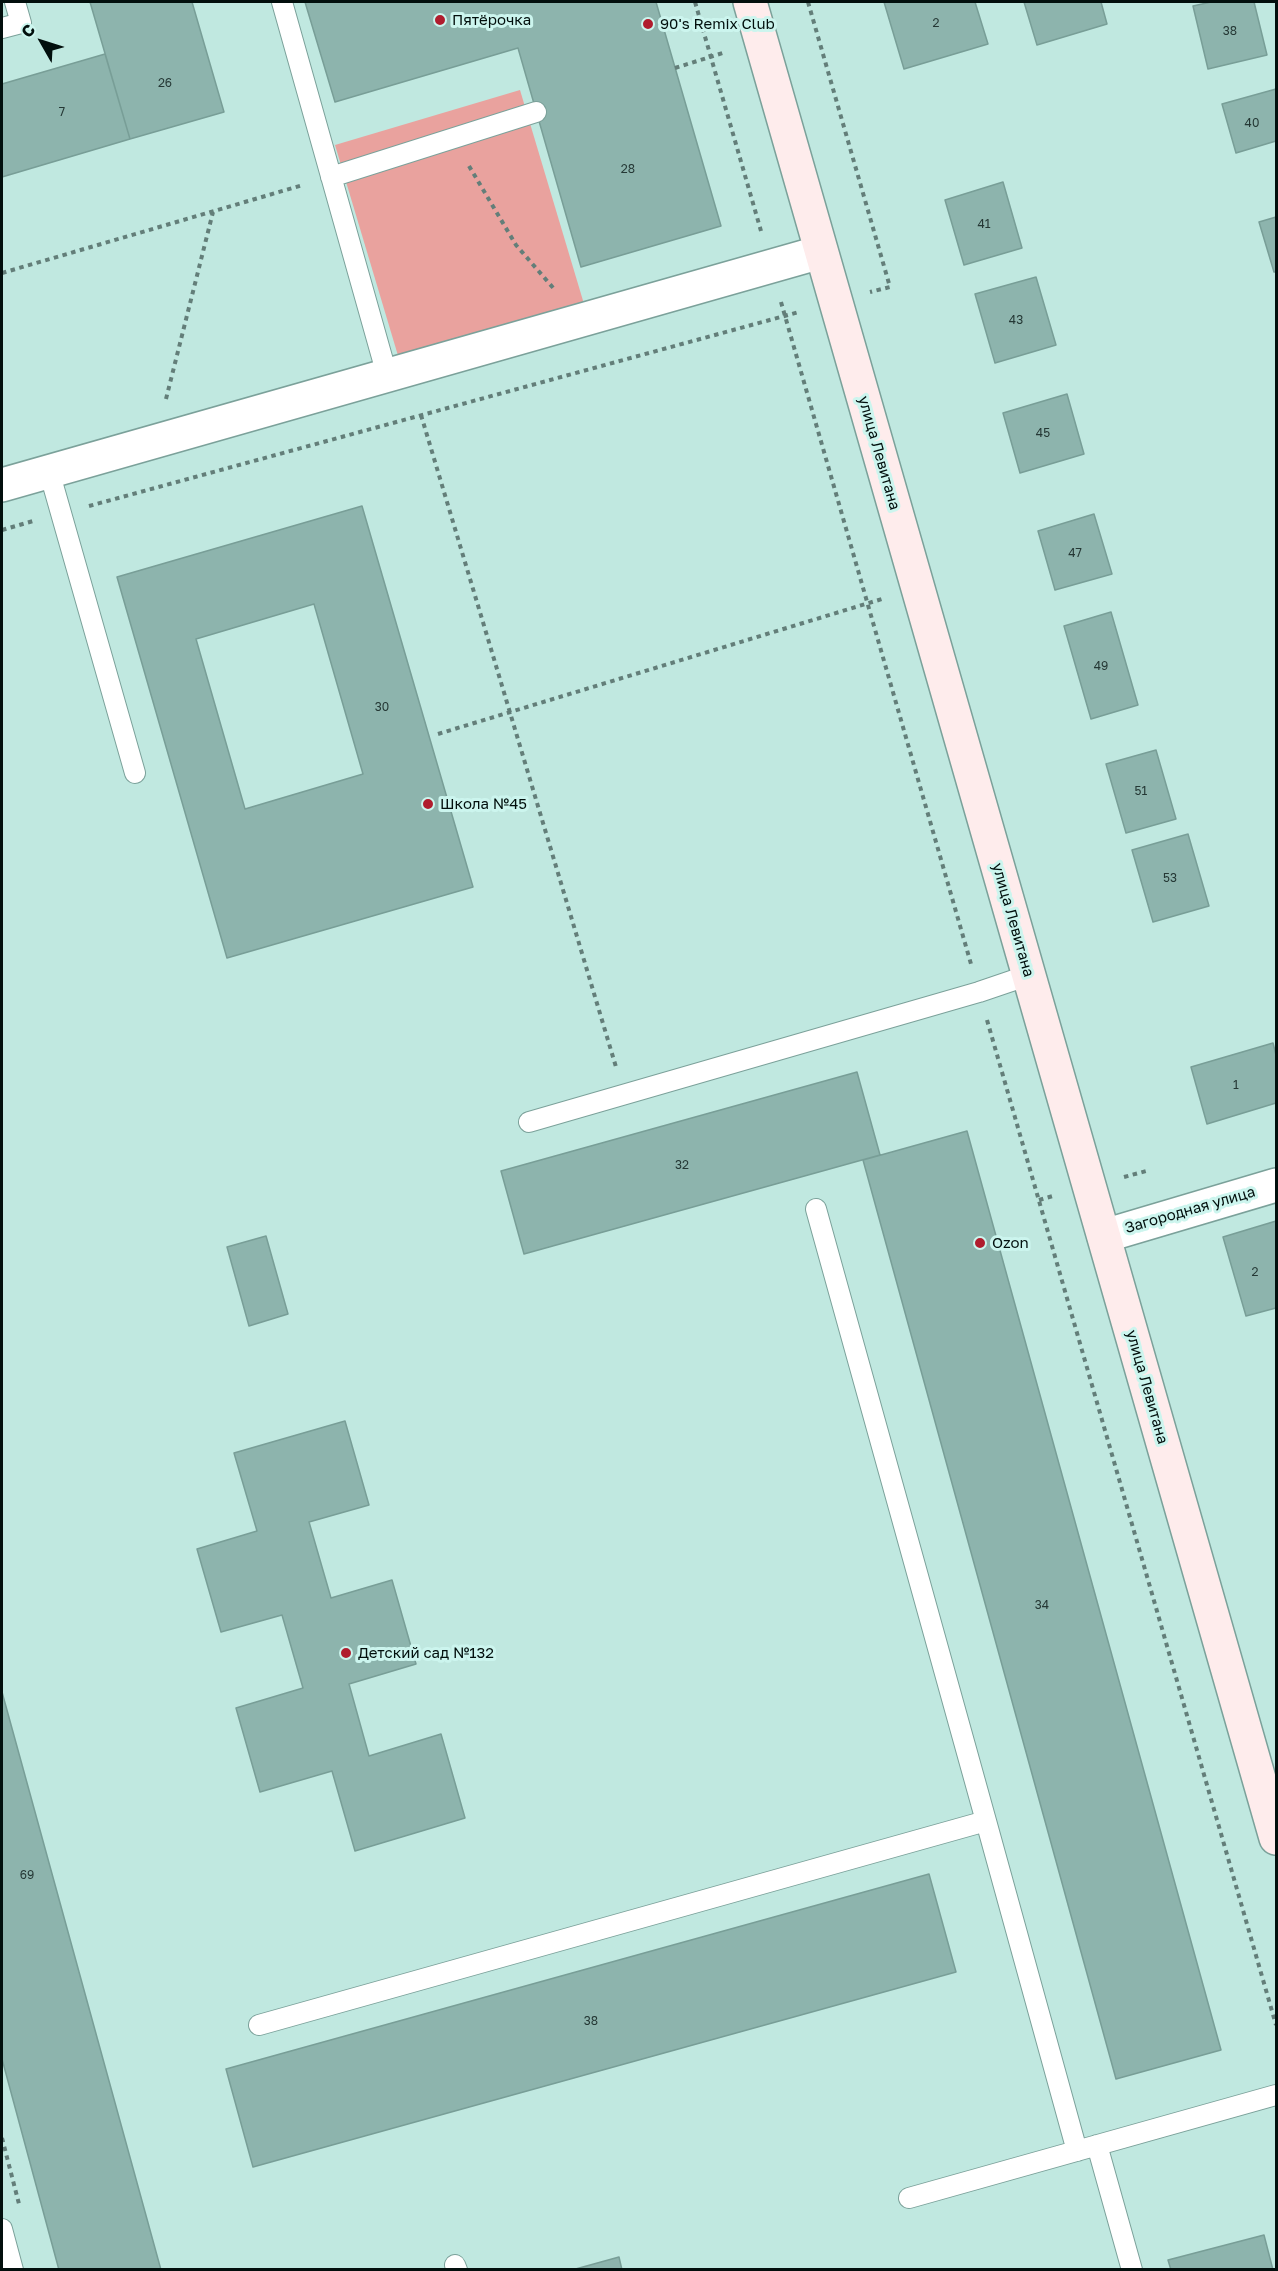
<!DOCTYPE html>
<html>
<head>
<meta charset="utf-8">
<style>
  body { margin:0 }
  #map { position:relative; width:1278px; height:2271px; overflow:hidden; background:#c0e8e0; font-family:"Golos Text",sans-serif }
  canvas { display:block }
  .frame { position:absolute; inset:0; border:3px solid #020f0d; pointer-events:none }
  .north { position:absolute; left:12px; top:12px; width:60px; height:60px; -webkit-text-stroke:4px #ccf5ee; paint-order:stroke; rotate:309deg; font-size:16px; font-weight:700; line-height:24px; text-align:center; color:#020f0d }
  .north::after { content:''; display:block; margin:auto; width:21px; height:27px; background:#020f0d; clip-path:polygon(50% 0,100% 100%,50% 72%,0 100%) }
</style>
</head>
<body>
<div id="map">
<canvas width="1278" height="2271"></canvas>
<div class="frame"></div>
<div class="north">С</div>
</div>
<script>
const c = document.querySelector('canvas').getContext('2d');
c.lineJoin = 'round';
function fillPath(path, color) { c.fillStyle = color; c.fill(path, 'evenodd'); }
const poly = rows => new Path2D(rows.map(r => 'M' + r).join(''));
function stroke(path, color, width, dash) { c.strokeStyle = color; c.lineWidth = width; c.lineCap = dash ? 'butt' : 'round'; c.setLineDash(dash || []); c.stroke(path); }
function drawText(font, color, halo, rows, align = 'center') {
  c.font = font + ' "Golos Text",sans-serif'; c.lineWidth = 6; c.setLineDash([]); c.textBaseline = 'middle'; c.strokeStyle = halo; c.fillStyle = color; for (const [text, x, y, turn = 0] of rows) {
    c.save(); c.translate(x, y); c.rotate((+turn || 0) * Math.PI / 180); c.textAlign = isNaN(turn) ? turn : align; if (halo) c.strokeText(text, 0, 0); c.fillText(text, 0, 0); c.restore();
  }
}
fillPath(poly([
  [520,90,590,324,405,379,335,145]
]), '#e9a29e');
const building = poly([
  [90,2,192,2,224,112,130,139,90,2],
  [305,2,656,2,721,226,581,267,518,48,335,102,305,2],
  [884,2,975,2,988,44,904,69,884,2],
  [1024,2,1101,2,1107,24,1037,45,1024,2],
  [1211,2,1254,2,1267,55,1208,69,1193,6,1211,2],
  [105,54,130,139,2,177,2,84,105,54],
  [1276,89,1276,141,1236,153,1222,104,1276,89],
  [1003,182,1022,248,964,265,945,200,1003,182],
  [1276,217,1276,272,1274,272,1259,222,1276,217],
  [1036,277,1056,345,995,363,975,294,1036,277],
  [1067,394,1084,454,1020,473,1003,413,1067,394],
  [362,506,473,887,227,958,117,577,362,506],
  [314,604,363,774,245,809,196,639,314,604],
  [1094,514,1112,574,1055,590,1038,531,1094,514],
  [1111,612,1138,705,1091,719,1064,626,1111,612],
  [1156,750,1176,819,1126,833,1106,764,1156,750],
  [1188,834,1209,906,1153,922,1132,850,1188,834],
  [1273,1043,1276,1055,1276,1103,1207,1124,1191,1067,1273,1043],
  [857,1072,880,1155,524,1254,501,1171,857,1072],
  [967,1131,1221,2050,1116,2079,863,1160,967,1131],
  [1276,1221,1276,1308,1246,1316,1223,1237,1276,1221],
  [266,1236,288,1314,249,1326,227,1247,266,1236],
  [345,1421,369,1505,309,1522,331,1598,392,1580,416,1664,349,1684,369,1756,441,1734,465,1818,355,1851,332,1771,260,1792,236,1708,303,1688,282,1615,221,1632,197,1549,257,1531,234,1453,345,1421],
  [2,1692,161,2270,59,2270,2,2059,2,1692],
  [929,1874,956,1972,253,2167,226,2069,929,1874],
  [1264,2235,1273,2270,1171,2270,1168,2260,1264,2235],
  [619,2257,622,2270,572,2270,619,2257]
]);
fillPath(building, '#8db4ad');
stroke(building, '#789e97', 1.5);
const service = poly([
  [282,2,387,375],
  [2,28,21,23,15,2],
  [331,177,536,112],
  [49,471,135,773],
  [529,1122,979,992,1029,975],
  [816,1209,986,1821],
  [259,2025,986,1821,1077,2151],
  [1097,2145,1132,2270],
  [909,2198,1276,2095],
  [2,2229,13,2270],
  [455,2265,457,2270]
]);
const minor = poly([
  [2,485,821,252],
  [1104,1236,1276,1185]
]);
const secondary = poly([
  [750,2,1276,1838]
]);
stroke(service, '#7ba19a', 22);
stroke(minor, '#7ba19a', 36);
stroke(secondary, '#7ba19a', 36);
stroke(poly([
  [695,2,761,231],
  [808,2,890,287,870,292],
  [675,68,726,52],
  [469,166,516,245,555,290],
  [2,273,303,185],
  [781,302,971,964],
  [166,399,213,212],
  [421,415,616,1067],
  [89,506,799,312],
  [2,530,33,521],
  [438,734,882,599],
  [987,1020,1276,2025],
  [1124,1177,1150,1170],
  [1039,1200,1053,1196],
  [2,2138,19,2204]
]), '#637e79', 4, [4.5, 4.5]);
stroke(service, '#fff', 20);
stroke(minor, '#fff', 33);
stroke(secondary, '#feecec', 33);
for (const [x, y, r, color] of [
  [440,20,6,"#b01d2e"],
  [648,24,6,"#b01d2e"],
  [428,804,6,"#b01d2e"],
  [980,1243,6,"#b01d2e"],
  [346,1653,6,"#b01d2e"]
]) { const dot = new Path2D(); dot.arc(x, y, r, 0, 2 * Math.PI); c.fillStyle = color; c.fill(dot); stroke(dot, '#ccf5ee', 2); }
drawText('12px', '#253835', null, [
  ["2",936,23],
  ["38",1230,31],
  ["26",165,83],
  ["7",62,112],
  ["40",1252,123],
  ["28",628,169],
  ["41",984,224],
  ["43",1016,320],
  ["45",1043,433],
  ["47",1075,553],
  ["49",1101,666],
  ["30",382,707],
  ["51",1141,791],
  ["53",1170,878],
  ["1",1236,1085],
  ["32",682,1165],
  ["2",1255,1272],
  ["34",1042,1605],
  ["69",27,1875],
  ["38",591,2021]
]);
drawText('15px', '#020f0d', '#ccf5ee', [
  ["Пятёрочка",452,20],
  ["90's Remix Club",660,24],
  ["Школа №45",440,804],
  ["Ozon",992,1243],
  ["Детский сад №132",358,1653]
], 'left');
drawText('15px', '#020f0d', '#ccf5ee', [
  ["улица Левитана",879,453,74],
  ["улица Левитана",1013,920,74],
  ["Загородная улица",1190,1210,-16],
  ["улица Левитана",1147,1387,74]
]);
</script>
</body>
</html>
